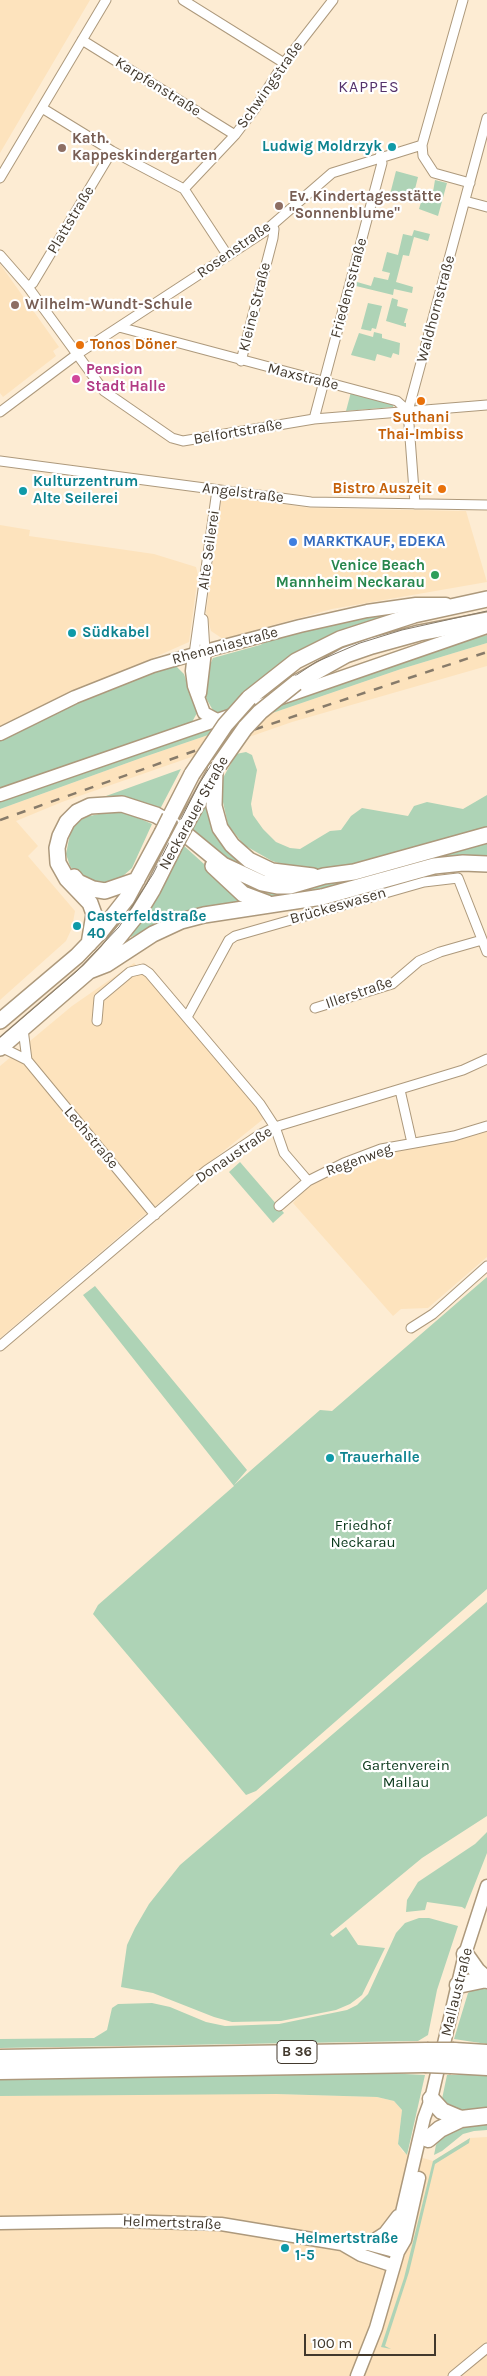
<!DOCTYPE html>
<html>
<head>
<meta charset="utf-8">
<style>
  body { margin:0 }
  #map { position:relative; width:487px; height:2376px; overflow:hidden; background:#fdecd3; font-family:Karla,sans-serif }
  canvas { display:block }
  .scale { position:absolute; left:304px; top:2334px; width:132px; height:22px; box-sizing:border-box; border:2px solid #42392d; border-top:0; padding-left:6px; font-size:15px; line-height:18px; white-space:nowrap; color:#42392d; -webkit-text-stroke:4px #fff; paint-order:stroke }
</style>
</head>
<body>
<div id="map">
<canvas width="487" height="2376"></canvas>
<div class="scale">100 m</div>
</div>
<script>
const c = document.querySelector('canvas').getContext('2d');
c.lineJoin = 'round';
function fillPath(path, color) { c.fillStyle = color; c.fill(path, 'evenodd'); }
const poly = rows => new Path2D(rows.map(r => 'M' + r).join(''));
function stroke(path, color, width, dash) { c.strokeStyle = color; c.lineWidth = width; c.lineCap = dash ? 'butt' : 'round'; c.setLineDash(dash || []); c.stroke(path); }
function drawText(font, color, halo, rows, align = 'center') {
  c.font = font + ' Karla,sans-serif'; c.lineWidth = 4.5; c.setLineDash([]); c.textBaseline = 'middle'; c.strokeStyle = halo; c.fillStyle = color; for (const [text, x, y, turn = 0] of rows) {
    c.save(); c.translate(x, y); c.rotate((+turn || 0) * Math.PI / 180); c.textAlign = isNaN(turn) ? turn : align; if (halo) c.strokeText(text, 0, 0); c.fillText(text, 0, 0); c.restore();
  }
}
fillPath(poly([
  [0,0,90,0,0,153],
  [0,264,59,347,53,351,56,356,3,397,0,393],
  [222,496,311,508,466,511,487,582,332,609,223,639,211,631,206,612],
  [0,525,30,530,29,536,154,554,196,567,198,575,189,642,33,711,0,728],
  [487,643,487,666,292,722,62,802,16,821,38,846,28,856,75,911,72,928,66,941,0,1000,0,809,141,758,401,669],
  [134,963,267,1116,143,1216,0,1338,0,1066,72,1006],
  [487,1128,487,1257,428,1308,401,1309,393,1316,293,1203,310,1184,345,1165,381,1152],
  [122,2094,276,2094,377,2097,394,2101,402,2110,398,2144,403,2152,433,2161,470,2138,487,2137,487,2376,0,2376,0,2096]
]), '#fde3bd');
fillPath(poly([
  [396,171,418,177,412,201,399,197,398,200,393,199,391,202,388,202],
  [435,180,447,183,438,216,419,209,423,195,432,198],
  [414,230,430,234,428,241,414,237,409,256,403,255,396,282,413,287,412,293,394,289,393,295,356,286,357,282,371,286,374,277,388,280,390,273,382,271,387,252,398,255,403,234,412,236],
  [392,298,398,300,397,306,408,309,404,323,406,323,406,327,386,321],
  [368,303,382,306,376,329,372,328,371,331,361,329],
  [374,332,382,334,382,338,400,343,399,355,393,353,391,358,377,354,375,361,351,355,359,333,373,337],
  [351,392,394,404,393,407,346,411],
  [401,611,344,630,278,667,251,686,227,710,215,714,206,698,209,667,213,658,260,645,266,642,271,635],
  [487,635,487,643,401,669,141,758,0,809,0,799,459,642],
  [171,666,177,667,184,674,197,713,192,722,0,789,0,740,57,711,143,675],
  [246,752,252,755,257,770,251,804,253,815,263,829,276,842,290,848,300,849,330,831,341,830,351,816,362,808,408,816,414,806,427,802,463,809,487,795,487,828,347,867,321,870,288,866,272,861,244,845,228,825,221,793,223,778,236,754],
  [181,769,158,813,95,800],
  [207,797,213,827,281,880,242,870,189,831],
  [108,812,127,813,152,824,132,868,115,883,105,886,77,876,70,866,66,854,70,834,76,824,85,817],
  [487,840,487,857,444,859,295,897,278,899,252,893,236,880,279,892,303,890],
  [183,845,245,901,177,916,131,937,129,935],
  [240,1162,284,1213,273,1223,229,1172],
  [487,1277,487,1589,256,1791,246,1795,93,1614,98,1605,234,1486,83,1295,95,1286,247,1470,234,1485,320,1410,332,1411],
  [487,1602,487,1816,422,1858,330,1934,333,1937,346,1927,358,1945,385,1948,362,1995,350,2004,336,2010,281,2021,232,2022,214,2017,153,1993,121,1987,127,1945,135,1928,149,1904,180,1865],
  [487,1832,487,1853,465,1909,462,1907,427,1902,425,1910,406,1912,407,1900,418,1882,475,1844],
  [419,1918,429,1918,458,1926,437,1990,428,2035,418,2041,0,2048,0,2039,94,2038,107,2030,112,2008,118,2004,152,2003,170,2007,206,2022,225,2026,279,2024,347,2010,357,2005,368,1994,396,1933,405,1923],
  [487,1986,487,2044,454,2039,468,1993,476,1988],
  [385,2073,425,2075,407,2155,398,2144,402,2110,394,2101,377,2097,276,2094,0,2096,0,2079],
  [462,2073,487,2075,487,2111,452,2111,442,2099,447,2075,461,2075],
  [487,2121,487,2130,474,2131,463,2134,442,2151,434,2155,436,2145,447,2130],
  [470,2138,469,2143,435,2164,409,2272,385,2346,391,2349,381,2347,404,2278,433,2161]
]), '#aed3b6');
const street = poly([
  [183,0,284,63],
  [82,40,235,135],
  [42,108,112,151,184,189,228,256],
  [422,145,423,156,434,173,470,183],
  [0,178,106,0],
  [184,189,235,135,254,110,284,63,333,0],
  [465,201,487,207],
  [0,255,28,287,104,391,172,438,183,441,314,419,487,405],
  [28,287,33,283,112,151],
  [119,327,397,401,408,411],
  [241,361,273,238,274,229,272,225],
  [0,412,76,355,264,232,332,173,422,145,463,0],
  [314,419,382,163,380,156],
  [0,461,311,502,487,505],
  [415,504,408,411,487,118],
  [203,619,205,651],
  [194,654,217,490],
  [315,1008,392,984,419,961,440,952,482,940],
  [187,1017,229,940,235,936,424,882,458,878,487,952],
  [97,1021,99,998,130,972,143,969,149,973,260,1104,275,1127,284,1153,308,1181],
  [23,1029,27,1060],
  [1,1047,27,1060,155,1215],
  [400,1090,412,1143],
  [279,1206,308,1181,344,1163,381,1149,454,1136,487,1126],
  [411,1328,433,1314,487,1266],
  [0,1346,207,1170,259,1135,275,1127,463,1070,487,1059],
  [453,2376,487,2348]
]);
const secondary = poly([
  [194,654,192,671,194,686,204,713,219,721],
  [200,693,205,651],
  [0,734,75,697,153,666,205,651,300,626,367,611,416,604,446,604],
  [0,795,487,627],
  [0,2223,120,2221,221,2224,342,2244,368,2244,398,2252],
  [342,2244,361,2255,394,2266],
  [368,2244,385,2233,398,2216],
  [398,2252,396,2238,424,2118,431,2099,465,1954,487,1886],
  [357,2376,376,2328,398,2252,405,2240,419,2178]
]);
const primary = poly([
  [296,683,346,655,372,646,419,633,487,620],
  [249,698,296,661,340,639,414,615,487,599],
  [215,770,214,806,220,828,232,845,249,860,272,871,313,876],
  [170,817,192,774],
  [185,826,213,775],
  [213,866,243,894,267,903],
  [74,877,78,882,93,889,105,891,137,880],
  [89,944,94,914,90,903,67,879,58,863,57,848,60,836,67,822,77,812,90,806,122,804,156,815,178,828,223,865,262,883,277,886,290,886,324,876,354,872,487,835],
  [89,971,107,964,153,934,181,921,204,915,322,897,434,866,463,863,487,864],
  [0,1021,77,956,101,931,127,898,162,833],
  [0,1048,89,971,107,952,139,912,153,889,176,843]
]);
const highway = poly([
  [465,1954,477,1971,487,1980],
  [458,1985,486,1979],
  [454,2051,487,2053],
  [0,2058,427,2051],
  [451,2065,487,2067],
  [0,2071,425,2064],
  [431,2099,442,2111,461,2119],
  [428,2139,440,2129,461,2119,487,2116]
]);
stroke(street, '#ad997c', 11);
stroke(secondary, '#ad997c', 15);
stroke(primary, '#ad997c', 18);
stroke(highway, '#ad997c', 19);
stroke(street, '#fff', 9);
stroke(secondary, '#fff', 12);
stroke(primary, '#fff', 15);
stroke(highway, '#fff', 16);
stroke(poly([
  [0,1037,77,971,119,927,153,874,199,784,225,743,255,708,274,690,316,662,360,643,402,630,487,611]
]), '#877b6a', 1);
stroke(poly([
  [0,820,262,727,487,652]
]), '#877b6a', 2.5, [9, 9]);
const primaryBridge = poly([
  [219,765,245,728,260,712,296,683],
  [192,774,225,725,249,698],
  [162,833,170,817],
  [176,843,185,826]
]);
const highwayBridge = poly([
  [427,2051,454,2051],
  [425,2064,451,2065]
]);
stroke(primaryBridge, '#ad997c', 18, []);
stroke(highwayBridge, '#ad997c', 19, []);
stroke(primaryBridge, '#fff', 15);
stroke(highwayBridge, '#fff', 16);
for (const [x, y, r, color] of [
  [392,147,5,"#0f9aa8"],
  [62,148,5,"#8d6e63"],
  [279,206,5,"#8d6e63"],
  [15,305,5,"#8d6e63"],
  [80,345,5,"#e8710a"],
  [76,379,5,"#d1479c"],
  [421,401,5,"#e8710a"],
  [442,489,5,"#e8710a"],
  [23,491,5,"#0f9aa8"],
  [293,542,5,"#3f7fe0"],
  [435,575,5,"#2e9e5b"],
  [72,633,5,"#0f9aa8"],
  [77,926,5,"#0f9aa8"],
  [330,1458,5,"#0f9aa8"],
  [285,2248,5,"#0f9aa8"]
]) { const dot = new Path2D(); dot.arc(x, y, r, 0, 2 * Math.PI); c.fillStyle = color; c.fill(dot); stroke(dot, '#fff', 2); }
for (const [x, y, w] of [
  [297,2052,40]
]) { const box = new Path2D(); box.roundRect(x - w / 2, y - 11.5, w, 23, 4); c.fillStyle = '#fff'; c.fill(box); stroke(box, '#42392d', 1); }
drawText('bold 14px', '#42392d', null, [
  ["B 36",297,2052]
]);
drawText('15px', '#42392d', '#fff', [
  ["Schwingstraße",270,85,-55],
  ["Karpfenstraße",158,87,32],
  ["Plattstraße",71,220,-59],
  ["Rosenstraße",234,250,-35],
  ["Friedensstraße",349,288,-75],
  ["Kleine Straße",255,307,-76],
  ["Waldhornstraße",436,309,-75],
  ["Maxstraße",303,377,14],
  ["Belfortstraße",238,432,-10],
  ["Angelstraße",243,493,7],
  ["Alte Seilerei",209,550,-82],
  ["Rhenaniastraße",225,646,-15],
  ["Neckarauer Straße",194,813,-61],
  ["Brückeswasen",338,906,-16],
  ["Illerstraße",359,993,-19],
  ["Lechstraße",91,1138,50],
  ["Donaustraße",234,1155,-34],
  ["Regenweg",359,1160,-20],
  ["Mallaustraße",457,1992,-76],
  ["Helmertstraße",172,2223,2]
]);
drawText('bold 15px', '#785e54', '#fff', [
  ["Kath.",72,139],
  ["Kappeskindergarten",72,156],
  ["Ev. Kindertagesstätte",289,197],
  ["\"Sonnenblume\"",289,214],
  ["Wilhelm-Wundt-Schule",25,305]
], 'left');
drawText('bold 15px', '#0d838f', '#fff', [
  ["Ludwig Moldrzyk",382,147,"right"],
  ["Kulturzentrum",33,482],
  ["Alte Seilerei",33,499],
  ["Südkabel",82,633],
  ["Casterfeldstraße",87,917],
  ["40",87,934],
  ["Trauerhalle",340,1458],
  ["Helmertstraße",295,2239],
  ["1-5",295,2256]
], 'left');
drawText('bold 15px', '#c56008', '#fff', [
  ["Tonos Döner",90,345],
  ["Suthani",421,418,"center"],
  ["Thai-Imbiss",421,435,"center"],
  ["Bistro Auszeit",432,489,"right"]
], 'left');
drawText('bold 15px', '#b23c85', '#fff', [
  ["Pension",86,370],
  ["Stadt Halle",86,387]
], 'left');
drawText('bold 15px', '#366cbe', '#fff', [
  ["MARKTKAUF, EDEKA",303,542]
], 'left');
drawText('bold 15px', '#27864d', '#fff', [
  ["Venice Beach",425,566],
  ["Mannheim Neckarau",425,583]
], 'right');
drawText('15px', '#0a381b', '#fff', [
  ["Friedhof",363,1526],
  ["Neckarau",363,1543],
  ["Gartenverein",406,1766],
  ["Mallau",406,1783]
]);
c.letterSpacing = '1px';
drawText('16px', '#55336c', '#fff', [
  ["KAPPES",369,87]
]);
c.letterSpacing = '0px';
</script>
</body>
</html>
